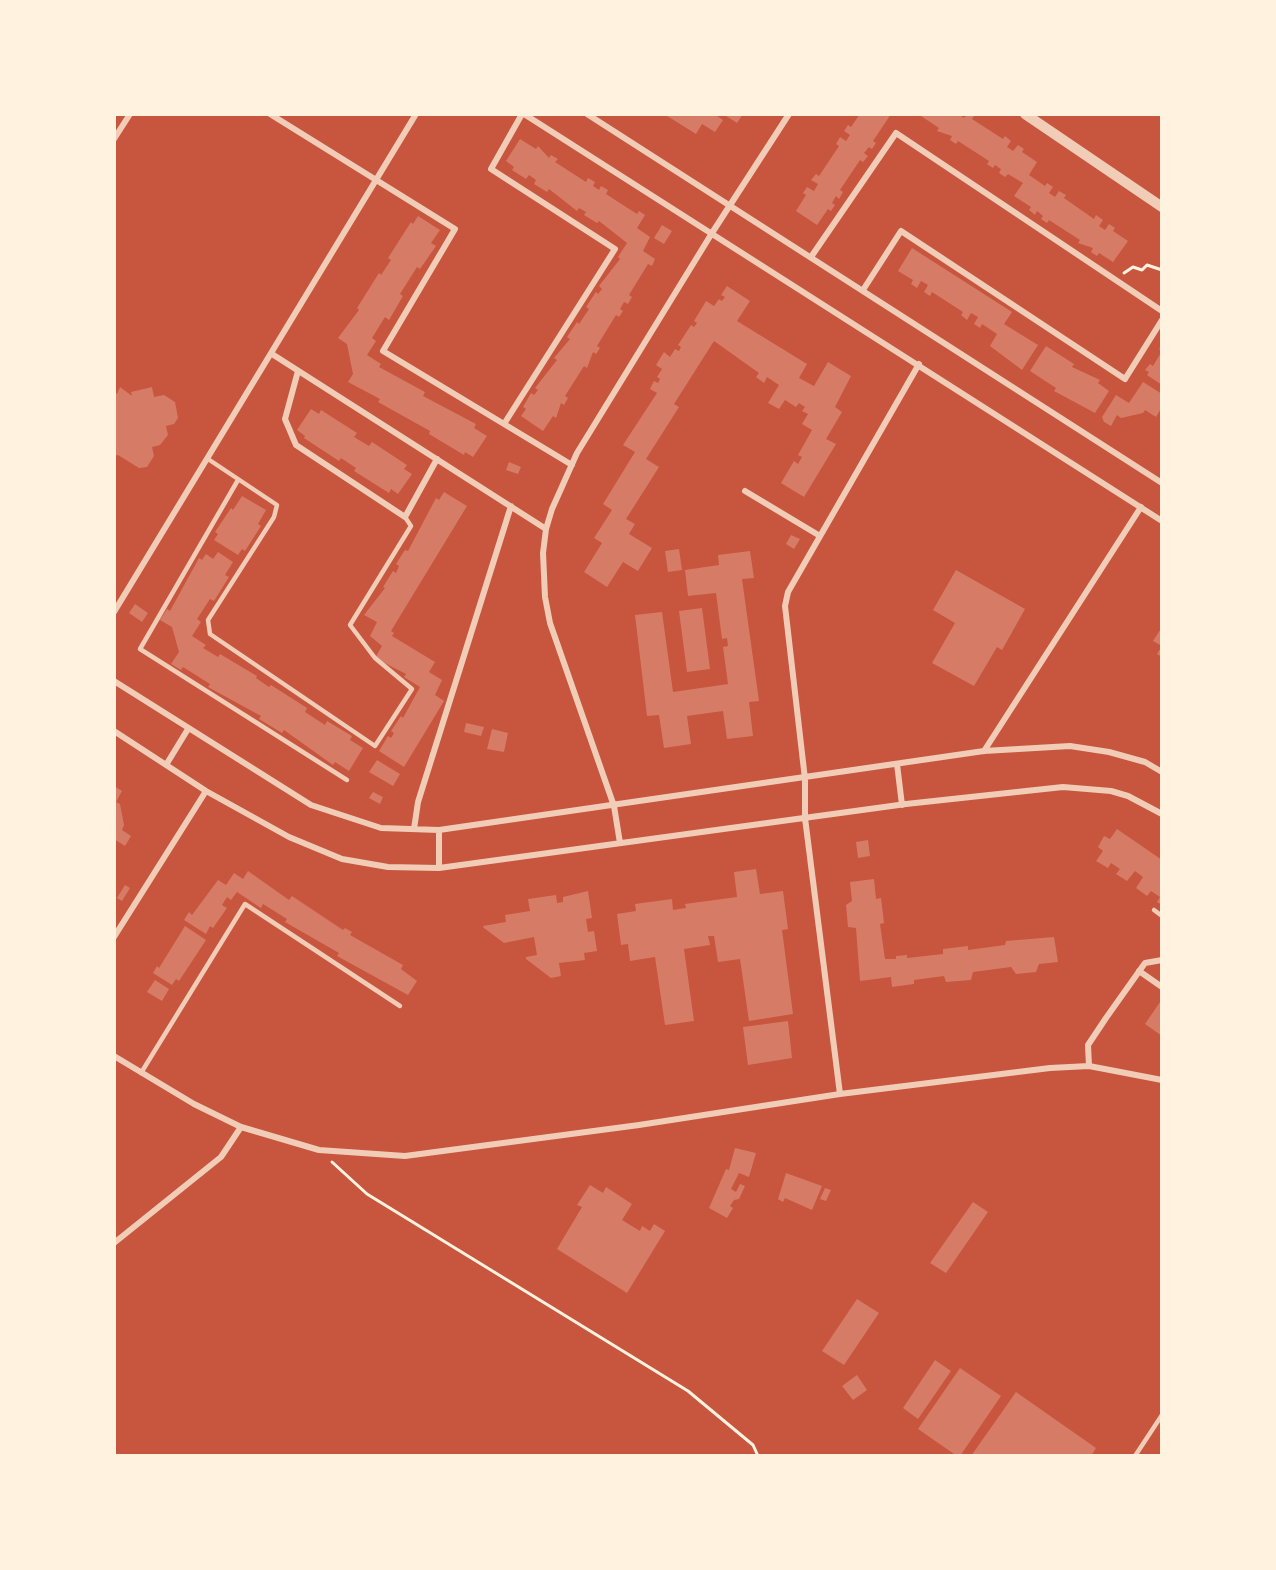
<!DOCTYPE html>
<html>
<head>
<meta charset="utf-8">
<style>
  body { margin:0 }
  #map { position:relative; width:1276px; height:1570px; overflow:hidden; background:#c8553d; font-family:Rubik,sans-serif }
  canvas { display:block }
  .frame { position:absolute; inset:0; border:116px solid #fff3e0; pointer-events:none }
</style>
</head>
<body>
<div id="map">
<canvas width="1276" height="1570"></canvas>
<div class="frame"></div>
</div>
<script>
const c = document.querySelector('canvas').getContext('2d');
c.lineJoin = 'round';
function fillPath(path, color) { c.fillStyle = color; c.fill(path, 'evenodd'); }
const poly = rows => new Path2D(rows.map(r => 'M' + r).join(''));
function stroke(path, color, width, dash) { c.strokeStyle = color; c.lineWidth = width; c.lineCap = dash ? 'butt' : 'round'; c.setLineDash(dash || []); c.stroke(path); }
fillPath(poly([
  [664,114,714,114,723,120,715,132,702,124,696,134],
  [723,114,743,114,737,123],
  [860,114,891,114,873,141,876,143,872,149,869,147,864,153,868,156,863,162,860,160,840,190,843,192,839,199,836,196,832,203,835,205,831,211,828,209,817,225,796,211,806,195,803,193,807,187,814,191,818,184,811,180,816,174,819,176,839,146,836,144,840,137,846,141,850,135,844,131,848,125,851,127],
  [918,114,958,114,964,118,967,114,971,114,974,116,972,119,1003,139,1005,136,1011,141,1007,147,1013,151,1018,145,1024,149,1022,152,1037,162,1029,175,1045,186,1047,183,1053,187,1049,193,1055,197,1059,191,1066,195,1064,198,1094,219,1096,215,1103,220,1099,226,1105,230,1109,224,1115,228,1113,231,1128,241,1113,262,1099,253,1097,256,1091,252,1093,248,1078,243,1080,240,1049,220,1047,223,1041,219,1043,216,1037,211,1035,215,1029,210,1031,207,1014,196,1023,183,1008,174,1005,177,999,173,1001,169,995,165,993,168,987,164,989,161,958,141,956,144,950,140,952,136,937,131,939,128],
  [520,139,536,149,538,146,549,158,551,155,558,159,555,162,586,182,588,178,595,182,593,186,599,190,601,186,608,190,606,194,637,214,639,211,645,215,637,228,650,237,643,251,655,259,652,266,648,264,629,295,632,297,628,304,624,302,620,309,623,311,619,317,616,315,597,346,600,348,596,354,593,352,587,368,584,366,565,396,568,398,564,405,561,403,556,418,553,416,543,431,521,416,526,409,523,407,531,393,534,395,538,390,535,388,557,360,554,358,570,339,567,337,577,322,579,324,589,309,586,307,596,292,598,294,602,289,599,286,620,259,618,257,627,243,599,221,597,223,584,215,586,212,579,208,577,211,549,189,547,192,534,184,536,180,529,175,526,179,512,170,514,167,506,161],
  [418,216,440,230,431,243,436,246,420,269,417,267,400,294,403,296,389,320,385,317,372,338,376,341,367,355,381,364,379,367,425,392,423,396,476,424,474,428,487,436,473,457,465,452,464,455,429,434,430,431,378,402,380,399,348,382,353,374,347,344,338,338,359,310,357,308,379,273,381,275,391,260,388,258,411,222,413,224],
  [662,225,672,231,664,244,654,238],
  [912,248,1012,312,1004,324,1038,345,1022,370,990,346,997,334,982,324,980,328,974,324,978,317,971,313,967,320,961,315,963,312,932,292,930,296,924,292,928,285,921,281,917,288,911,284,913,280,898,271],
  [727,286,750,301,737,321,807,364,799,378,814,386,828,362,851,376,835,407,842,412,826,439,836,444,804,497,781,483,794,461,798,464,802,457,798,455,812,430,802,424,808,414,802,411,805,407,799,403,796,407,785,400,779,409,768,403,779,385,767,377,764,383,756,377,759,373,714,341,674,404,679,407,646,459,659,467,626,519,635,524,629,534,652,548,638,571,623,562,607,587,584,572,602,543,594,538,612,510,603,504,635,452,623,445,657,393,650,389,654,381,658,383,660,379,657,377,662,369,656,365,664,352,670,357,675,349,679,351,681,347,678,345,691,325,694,327,697,323,694,321,706,301,714,306,719,299,722,301,725,297,721,295],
  [1162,344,1162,385,1147,375,1149,372,1145,370,1150,364,1153,366,1162,351,1159,349],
  [1046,346,1074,364,1072,367,1100,380,1098,383,1109,391,1095,413,1054,391,1056,388,1030,371],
  [1143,382,1162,394,1162,407,1156,417,1145,410,1143,413,1121,418,1117,415,1111,426,1104,422,1102,417,1116,395,1129,403],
  [120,387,132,396,131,392,152,387,154,397,164,395,175,402,178,418,174,424,166,426,168,435,160,445,152,447,154,456,147,467,139,468,118,455,114,456,114,392,117,394],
  [311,409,319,414,321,410,357,433,354,437,369,446,372,442,407,465,404,469,412,474,398,494,391,489,389,493,354,471,356,468,341,458,339,461,304,438,305,436,297,430],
  [509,462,521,467,518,474,506,470],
  [444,492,467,506,391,631,394,633,392,636,435,662,429,672,442,680,435,695,444,701,404,767,379,751,388,736,391,738,394,733,391,731,401,716,403,718,420,687,404,677,406,674,375,658,382,646,370,636,377,622,364,615,385,588,383,587,393,571,396,573,399,566,396,564,405,550,408,551,436,498,439,500],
  [242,496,266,510,258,524,261,526,245,551,242,549,238,555,214,540,218,534,215,532,231,508,233,510],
  [791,535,800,539,794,549,786,544],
  [679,549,682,570,668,572,665,551],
  [750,551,754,578,742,579,759,701,749,702,753,736,727,739,723,711,687,716,691,744,664,748,659,715,647,716,635,615,662,612,673,692,728,684,723,647,728,646,727,638,722,639,716,593,688,596,685,570,719,565,718,555],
  [218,552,233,562,225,575,229,577,214,601,210,599,197,619,201,622,192,636,206,645,203,648,218,657,220,654,257,676,256,678,269,687,271,685,307,708,305,712,325,725,327,721,352,736,350,740,363,748,349,771,335,762,333,765,284,730,282,733,259,719,261,716,208,687,210,684,183,667,181,670,171,664,179,652,172,627,160,620,167,609,170,611,199,558,202,560,206,554,213,559],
  [956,570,1025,609,1002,650,997,647,974,686,932,663,955,623,933,610],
  [135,604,148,613,142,622,129,613],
  [702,608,710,669,687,672,679,611],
  [1162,627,1162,657,1157,654,1162,646,1153,641],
  [466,723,484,727,481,736,464,732],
  [492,729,508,733,504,752,487,749],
  [377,760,400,774,393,786,369,772],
  [114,786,122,791,116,802,120,804,124,825,122,830,131,836,125,846,114,839],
  [373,792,383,797,380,804,369,798],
  [1117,829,1162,860,1162,905,1157,902,1160,897,1151,891,1147,896,1136,888,1143,877,1135,871,1127,881,1116,874,1120,869,1111,863,1108,868,1096,861,1103,851,1098,847,1104,836,1110,839],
  [868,840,870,856,858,858,856,842],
  [756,869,760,894,783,891,788,929,782,930,793,1014,749,1021,740,959,718,962,714,936,708,936,710,945,684,949,694,1021,665,1025,655,957,630,961,628,944,621,945,617,914,636,911,635,904,672,899,673,910,686,908,685,904,737,897,734,872],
  [248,871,289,900,292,896,343,930,345,928,352,932,350,935,403,965,401,969,417,981,408,995,337,956,339,953,285,922,287,919,263,904,261,908,237,892,231,900,227,897,222,905,227,908,213,928,210,926,206,934,184,920,189,912,192,915,218,880,226,885,234,873,243,879],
  [874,879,876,899,881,898,884,923,880,924,885,959,896,959,896,956,907,955,907,958,943,954,943,949,968,946,968,950,1005,945,1006,941,1054,937,1058,962,1039,964,1036,972,1016,974,1011,967,973,972,971,980,946,982,944,976,914,980,914,984,892,987,891,977,860,981,856,928,848,927,846,905,852,901,850,882],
  [125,885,130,888,122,901,117,898],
  [588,891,592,918,586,919,588,932,594,931,597,951,584,953,585,960,559,963,561,976,551,978,526,959,526,957,537,955,534,937,504,943,484,928,483,926,506,922,505,915,530,911,528,899,556,895,557,903,563,902,563,897],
  [185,926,206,940,179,981,176,979,172,985,153,973,157,966,159,968],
  [155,980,169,989,162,1001,147,992],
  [1160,1002,1162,1004,1162,1036,1145,1024],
  [788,1021,792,1058,748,1065,743,1027],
  [735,1148,756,1153,749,1177,739,1173,731,1189,736,1192,740,1184,745,1186,739,1199,734,1200,730,1206,733,1208,727,1218,709,1208,726,1169,729,1170],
  [786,1173,822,1186,812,1210,785,1198,783,1202,778,1199],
  [590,1185,603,1193,606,1187,632,1204,622,1220,640,1231,642,1226,650,1231,654,1224,665,1231,627,1293,557,1249,582,1207,577,1205],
  [825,1188,831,1190,826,1201,820,1199],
  [973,1202,988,1212,946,1273,930,1263],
  [857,1299,879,1313,844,1365,822,1351],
  [935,1360,951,1371,918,1419,903,1408],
  [960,1368,1001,1396,960,1456,957,1456,918,1429],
  [857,1375,867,1390,853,1400,842,1386],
  [1016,1392,1096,1448,1091,1456,971,1456]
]), '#d67c66');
stroke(poly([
  [1124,273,1133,267,1142,270,1147,265,1162,270],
  [332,1162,367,1194,688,1391,753,1445,758,1456]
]), '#fff3e0', 3);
stroke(poly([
  [208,459,277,505,274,517,208,620,210,634,375,746,412,689,375,658,350,625,411,526,405,517],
  [238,480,140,649,347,780],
  [1154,910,1162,916],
  [141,1073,245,904,400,1006],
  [1135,1456,1162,1415]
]), '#f1ccb7', 4.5);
stroke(poly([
  [270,114,455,229,383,351,572,465],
  [524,114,1162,521],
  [587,114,1162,483],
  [114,139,130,114],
  [811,257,896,133,1162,311],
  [863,290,901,231,1125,379,1162,320],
  [272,354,546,529],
  [298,371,285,419,296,445,405,517,437,459],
  [504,424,615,249,491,169,522,114],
  [745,491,820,536],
  [114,612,416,114],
  [114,681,311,805,381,828,439,830,984,751,1070,746,1109,752,1145,762,1162,772],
  [114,731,206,791,289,837,342,859,388,867,439,868,906,804,1063,787,1111,791,1128,796,1162,814],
  [984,751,1141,507],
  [897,764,902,805],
  [166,765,188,729],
  [414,829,418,802,511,506],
  [439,830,439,868],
  [620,843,614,806,550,623,545,597,543,553,546,529,552,509,577,453,712,233,789,114],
  [114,937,206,791],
  [1139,971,1162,987],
  [114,1056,194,1104,241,1127,319,1150,405,1156,639,1125,840,1094,1050,1068,1089,1066,1162,1080],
  [1089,1066,1088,1045,1106,1018,1145,963,1162,960],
  [840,1094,805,818,805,779,785,606,788,592,919,364],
  [114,1243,221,1157,241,1127]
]), '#f1ccb7', 6);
stroke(poly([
  [1025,114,1162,207]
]), '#f1ccb7', 10);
</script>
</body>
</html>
